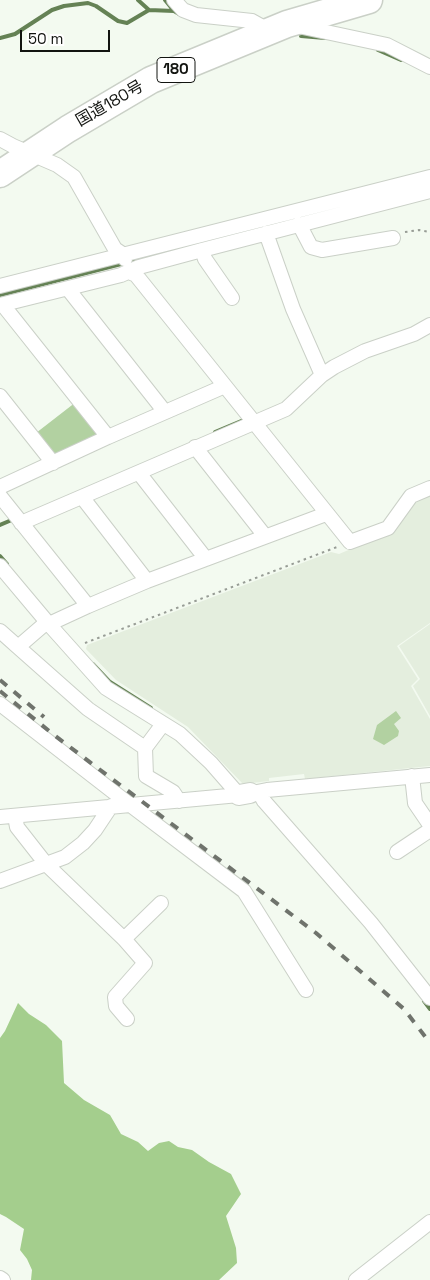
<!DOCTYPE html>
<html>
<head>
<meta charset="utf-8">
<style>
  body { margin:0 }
  #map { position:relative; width:430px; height:1280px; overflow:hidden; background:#f3faf0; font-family:"Space Grotesk",sans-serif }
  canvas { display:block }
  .scale { position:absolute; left:20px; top:30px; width:90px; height:22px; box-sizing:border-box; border:2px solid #121410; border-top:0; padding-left:6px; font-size:15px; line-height:18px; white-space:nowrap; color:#121410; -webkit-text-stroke:4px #fff; paint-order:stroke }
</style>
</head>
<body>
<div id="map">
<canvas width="430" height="1280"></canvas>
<div class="scale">50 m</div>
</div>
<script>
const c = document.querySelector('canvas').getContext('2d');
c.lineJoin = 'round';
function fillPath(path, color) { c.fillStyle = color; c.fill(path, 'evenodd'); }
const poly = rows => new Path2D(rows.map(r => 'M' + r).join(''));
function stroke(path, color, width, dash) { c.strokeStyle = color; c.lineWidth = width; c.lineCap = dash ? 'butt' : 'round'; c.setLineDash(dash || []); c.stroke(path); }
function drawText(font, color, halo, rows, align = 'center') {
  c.font = font + ' "Space Grotesk","Noto Sans JP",sans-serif'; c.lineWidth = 5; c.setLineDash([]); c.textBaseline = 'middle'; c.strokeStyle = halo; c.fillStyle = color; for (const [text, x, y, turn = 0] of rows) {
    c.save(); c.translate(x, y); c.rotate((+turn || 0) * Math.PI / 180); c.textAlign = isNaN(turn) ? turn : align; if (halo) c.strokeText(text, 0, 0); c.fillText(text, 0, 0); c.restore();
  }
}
fillPath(poly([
  [430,491,430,623,397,646,418,679,411,686,430,719,430,766,305,779,304,774,269,778,269,781,243,784,188,727,116,680,86,649,87,645,331,552,339,554,391,532,412,499],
  [430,624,430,716,413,686,420,679,399,646]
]), '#e4eede');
fillPath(poly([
  [76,402,104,435,55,458,36,433],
  [396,711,401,718,394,724,399,731,398,736,384,745,373,739,377,725]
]), '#b2d1a1');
fillPath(poly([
  [18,1003,29,1014,46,1025,62,1041,64,1083,84,1100,110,1115,121,1134,138,1142,148,1151,159,1143,169,1141,178,1147,192,1150,209,1162,231,1174,241,1194,226,1216,236,1248,237,1263,219,1280,31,1280,32,1270,27,1259,20,1250,24,1229,6,1217,0,1214,0,1038,5,1031]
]), '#a4ce8d');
stroke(poly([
  [138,0,149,10,174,11],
  [165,0,174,11,179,14],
  [301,36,325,38],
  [0,38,15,34,52,10,64,6,88,3,96,6,118,21,127,23,149,10],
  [378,50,401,60],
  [0,295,176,250],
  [215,432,246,419],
  [0,525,14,519],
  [0,556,7,564],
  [93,664,110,682,151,708],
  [424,1001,430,1009]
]), '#658255', 4);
const street = poly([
  [174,0,183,10,196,15,252,21,270,31],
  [298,26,387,45,430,67],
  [0,139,13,146,57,165,74,177,115,249,124,255,125,259],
  [299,224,311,247,322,250,393,238],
  [266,233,293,309,322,375],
  [202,250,205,259,232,298],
  [129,272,136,275,350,542,388,528,411,496,430,488],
  [0,286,430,177],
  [68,289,165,412],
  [0,305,121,275,139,267,202,250,430,191],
  [3,305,108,437],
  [0,396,53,463],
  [195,447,265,536],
  [139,473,206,559],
  [0,487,108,437,225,386],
  [0,496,88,606],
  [82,497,147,581],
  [21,523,286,409,322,375,334,367,365,351,414,334,430,325],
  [0,566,47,622,18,647,0,631],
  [47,622,106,688,180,734,211,763,239,795],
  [49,624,88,606,147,581,326,514],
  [18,647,88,709,145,748,163,724],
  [0,704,129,804,244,891,306,990],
  [145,748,146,776,173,792,179,801],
  [412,776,415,803,430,825],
  [259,792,264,801,371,923,430,998],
  [252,793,267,790,430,775],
  [15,816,17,827,46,864,124,939,145,963,115,997,116,1006,127,1019],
  [0,817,239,795],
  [397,852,430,830],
  [0,881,65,857,83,843,95,830,111,806],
  [124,939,161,903],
  [0,1278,3,1280],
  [356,1280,430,1222]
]);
const secondary = poly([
  [239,795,250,793]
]);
const highway = poly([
  [0,174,68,129,151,80,287,24,369,0]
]);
stroke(street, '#cad0c7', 16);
stroke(secondary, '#cad0c7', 22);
stroke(highway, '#cad0c7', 29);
stroke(poly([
  [405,232,419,230,430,232],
  [85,643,337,547]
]), '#979c95', 2, [2.5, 4]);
stroke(street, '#fff', 14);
stroke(secondary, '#fff', 20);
stroke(highway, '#fff', 26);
stroke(poly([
  [0,680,44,717],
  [0,691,54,735,316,933,404,1009,430,1043]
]), '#6f736c', 4, [9, 9]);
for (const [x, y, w] of [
  [176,70,38]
]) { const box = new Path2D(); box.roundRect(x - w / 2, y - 12.5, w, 25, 4); c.fillStyle = '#fff'; c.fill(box); stroke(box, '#121410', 1); }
drawText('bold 15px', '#121410', null, [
  ["180",176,70]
]);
drawText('16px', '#121410', '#fff', [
  ["国道180号",110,104,-30]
]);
</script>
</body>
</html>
